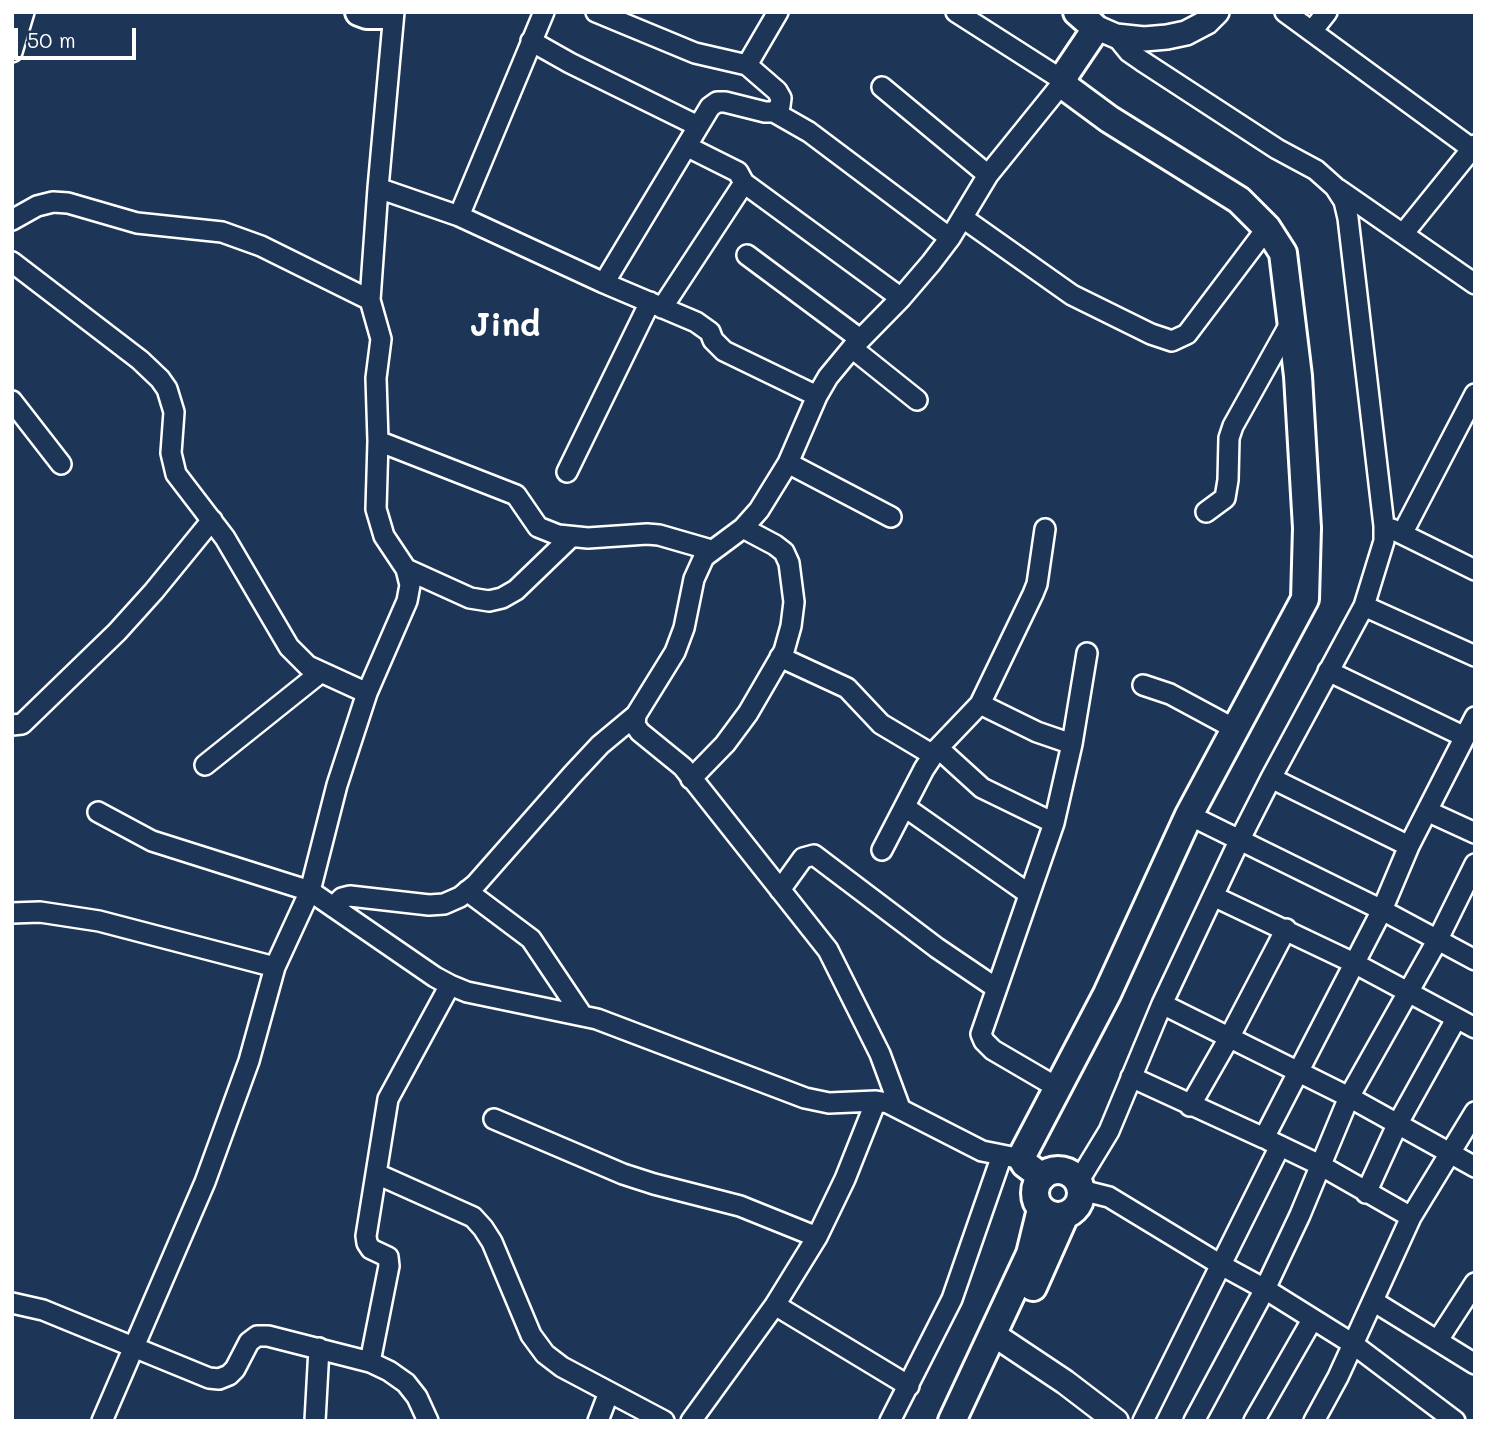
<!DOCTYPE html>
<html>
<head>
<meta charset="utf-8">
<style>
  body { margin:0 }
  #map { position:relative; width:1487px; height:1433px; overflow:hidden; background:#1d3557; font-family:Mali,sans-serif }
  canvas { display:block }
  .frame { position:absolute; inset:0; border:14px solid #fff; pointer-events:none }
  .scale { position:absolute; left:14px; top:28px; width:122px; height:32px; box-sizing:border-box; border:4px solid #fff; border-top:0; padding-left:9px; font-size:21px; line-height:24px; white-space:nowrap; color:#fff; -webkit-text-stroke:5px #1d3557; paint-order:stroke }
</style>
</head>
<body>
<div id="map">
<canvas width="1487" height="1433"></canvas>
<div class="frame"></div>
<div class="scale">50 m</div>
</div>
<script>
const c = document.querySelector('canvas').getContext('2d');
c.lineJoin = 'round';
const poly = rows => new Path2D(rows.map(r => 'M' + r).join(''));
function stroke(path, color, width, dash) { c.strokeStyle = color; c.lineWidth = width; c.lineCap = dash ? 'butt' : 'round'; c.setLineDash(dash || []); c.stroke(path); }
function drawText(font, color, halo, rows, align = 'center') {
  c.font = font + ' Mali,sans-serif'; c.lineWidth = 5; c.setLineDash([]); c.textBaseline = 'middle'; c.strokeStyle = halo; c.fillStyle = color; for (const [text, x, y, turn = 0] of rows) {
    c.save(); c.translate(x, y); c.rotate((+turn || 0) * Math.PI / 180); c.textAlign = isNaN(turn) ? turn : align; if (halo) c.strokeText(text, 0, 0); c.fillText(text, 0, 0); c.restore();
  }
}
const minor = poly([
  [596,12,695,53,747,65],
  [1285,12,1475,151],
  [1312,31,1327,12],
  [531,41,570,63,698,126],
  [12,52,24,12],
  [882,87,988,175],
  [774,112,809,132,950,238],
  [688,147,738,172,744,183,901,298],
  [378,188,459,216,604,283,696,322,710,332,713,340,724,351,817,396],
  [1338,189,1475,284],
  [459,216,544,12],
  [963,218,1072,295,1151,334,1172,341,1187,334,1267,228],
  [12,220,37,206,53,202,68,203,137,223,222,232,261,246,370,300],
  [1403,234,1475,145],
  [747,255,860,339],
  [12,262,140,360,160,379,167,389,174,412,171,453,176,474,225,538,289,647,308,666,367,693],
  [604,283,710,107,717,102,725,102,765,112,774,112,780,106,781,98,777,91,747,65,778,12],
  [662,308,744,183],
  [852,348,917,400],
  [12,401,61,464],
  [378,441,516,495,538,527,558,535,588,538,647,534,659,535,711,550],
  [788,463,891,517],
  [567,472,650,302],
  [1206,512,1225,498,1228,480,1229,438,1233,426,1291,322],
  [1392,529,1475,570],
  [1402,534,1475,394],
  [406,569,470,598,489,601,502,598,516,590,571,537],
  [1364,606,1475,656],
  [780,657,847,688,881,724,933,755],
  [1328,671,1463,736],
  [1143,685,1170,694,1235,729],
  [980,704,1037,732,1072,744],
  [12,725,22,724,117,632,154,591,212,520],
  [938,748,982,788,1054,823],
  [205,765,320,673],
  [1271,778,1409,846],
  [691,779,725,744,748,713,784,651,791,626,794,602,789,563,784,552,775,545,743,528],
  [905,807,1029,894],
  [1427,811,1475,833],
  [98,812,152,841,310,891,435,977,450,985,467,992,597,1019,805,1098,829,1103,876,1101,888,1103,982,1151,1022,1159],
  [1189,815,1382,910,1475,960],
  [882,850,924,769,938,748,980,704,1033,594,1037,584,1045,529],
  [780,890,803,858,814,855,937,948,996,988],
  [467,891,531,939,582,1015],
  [1213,896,1354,963,1475,1028],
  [333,907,342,898,350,896,429,905,444,904,460,897,476,884,572,775,600,745,636,715],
  [12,913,40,912,99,921,275,967,310,891,337,785,367,693,407,601,410,585,406,569,384,536,376,509,378,441,376,378,381,339,370,300,378,188,394,12],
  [1162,1004,1349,1097,1475,1167],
  [1131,1077,1264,1138,1382,910,1409,846,1475,717],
  [1058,1088,993,1050,984,1041,981,1034,1054,823,1072,744,1087,653],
  [1190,1106,1229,1038,1286,929],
  [900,1108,880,1054,828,950,683,767,640,732,635,725,636,715,675,652,684,628,694,579,704,557,743,528,759,510,788,463,817,396,828,377,852,348,901,298,931,263,950,238,988,175,1064,81,956,12],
  [494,1119,623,1174,654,1184,740,1206,817,1237],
  [1268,1140,1320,1165,1411,1217],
  [377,1174,473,1217,483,1228,492,1242,531,1335,545,1354,562,1367,664,1421],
  [1078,1182,1109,1131,1162,1004,1240,839,1271,778,1364,606,1384,541,1384,526,1348,218,1344,201,1335,187,1316,170,1277,149,1142,61,1129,52,1116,36],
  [1081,1190,1109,1197,1221,1265,1265,1289,1353,1344,1455,1421],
  [1366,1193,1397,1125,1456,1019],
  [1373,1301,1475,1364],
  [12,1303,43,1310,209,1378,219,1379,229,1375,235,1369,249,1342,257,1336,268,1336,370,1362,389,1371,406,1383,417,1397,428,1421],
  [775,1305,909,1386],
  [1438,1340,1475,1283],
  [370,1362,389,1266,388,1257,371,1249,367,1243,366,1236,388,1099,450,985],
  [102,1421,205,1182,249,1061,275,967],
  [315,1421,319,1348],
  [598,1421,609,1392],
  [691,1421,775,1305,817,1237,845,1179,876,1101],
  [890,1421,952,1299,1002,1155],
  [1143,1421,1280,1146],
  [1194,1421,1265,1289,1300,1215,1349,1097,1437,941,1475,864],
  [1254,1421,1312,1320],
  [1314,1421,1338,1377,1411,1217,1475,1112]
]);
const tertiary = poly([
  [1093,26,1116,36,1144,39,1167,37,1186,33,1207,22,1217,12],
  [993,1334,1065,1382,1116,1421]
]);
const secondary = poly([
  [359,12,367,15,386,15,389,12],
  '1035 1193a23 23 0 1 1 46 0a23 23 0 1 1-46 0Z',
  [1042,1177,1025,1164,1022,1159,1024,1152,1107,994,1189,815,1305,599,1307,528,1298,376,1283,253,1267,228,1239,200,1109,119,1067,88,1064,81,1066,73,1093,33,1093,26,1077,12],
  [1033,1287,1065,1215],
  [952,1421,1030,1254,1041,1209]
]);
stroke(minor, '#fff', 24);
stroke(tertiary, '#fff', 28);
stroke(secondary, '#fff', 32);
stroke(minor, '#1d3557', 19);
stroke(tertiary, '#1d3557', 23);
stroke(secondary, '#1d3557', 26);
drawText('bold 32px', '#fff', '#1d3557', [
  ["Jind",505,326]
]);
</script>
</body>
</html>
